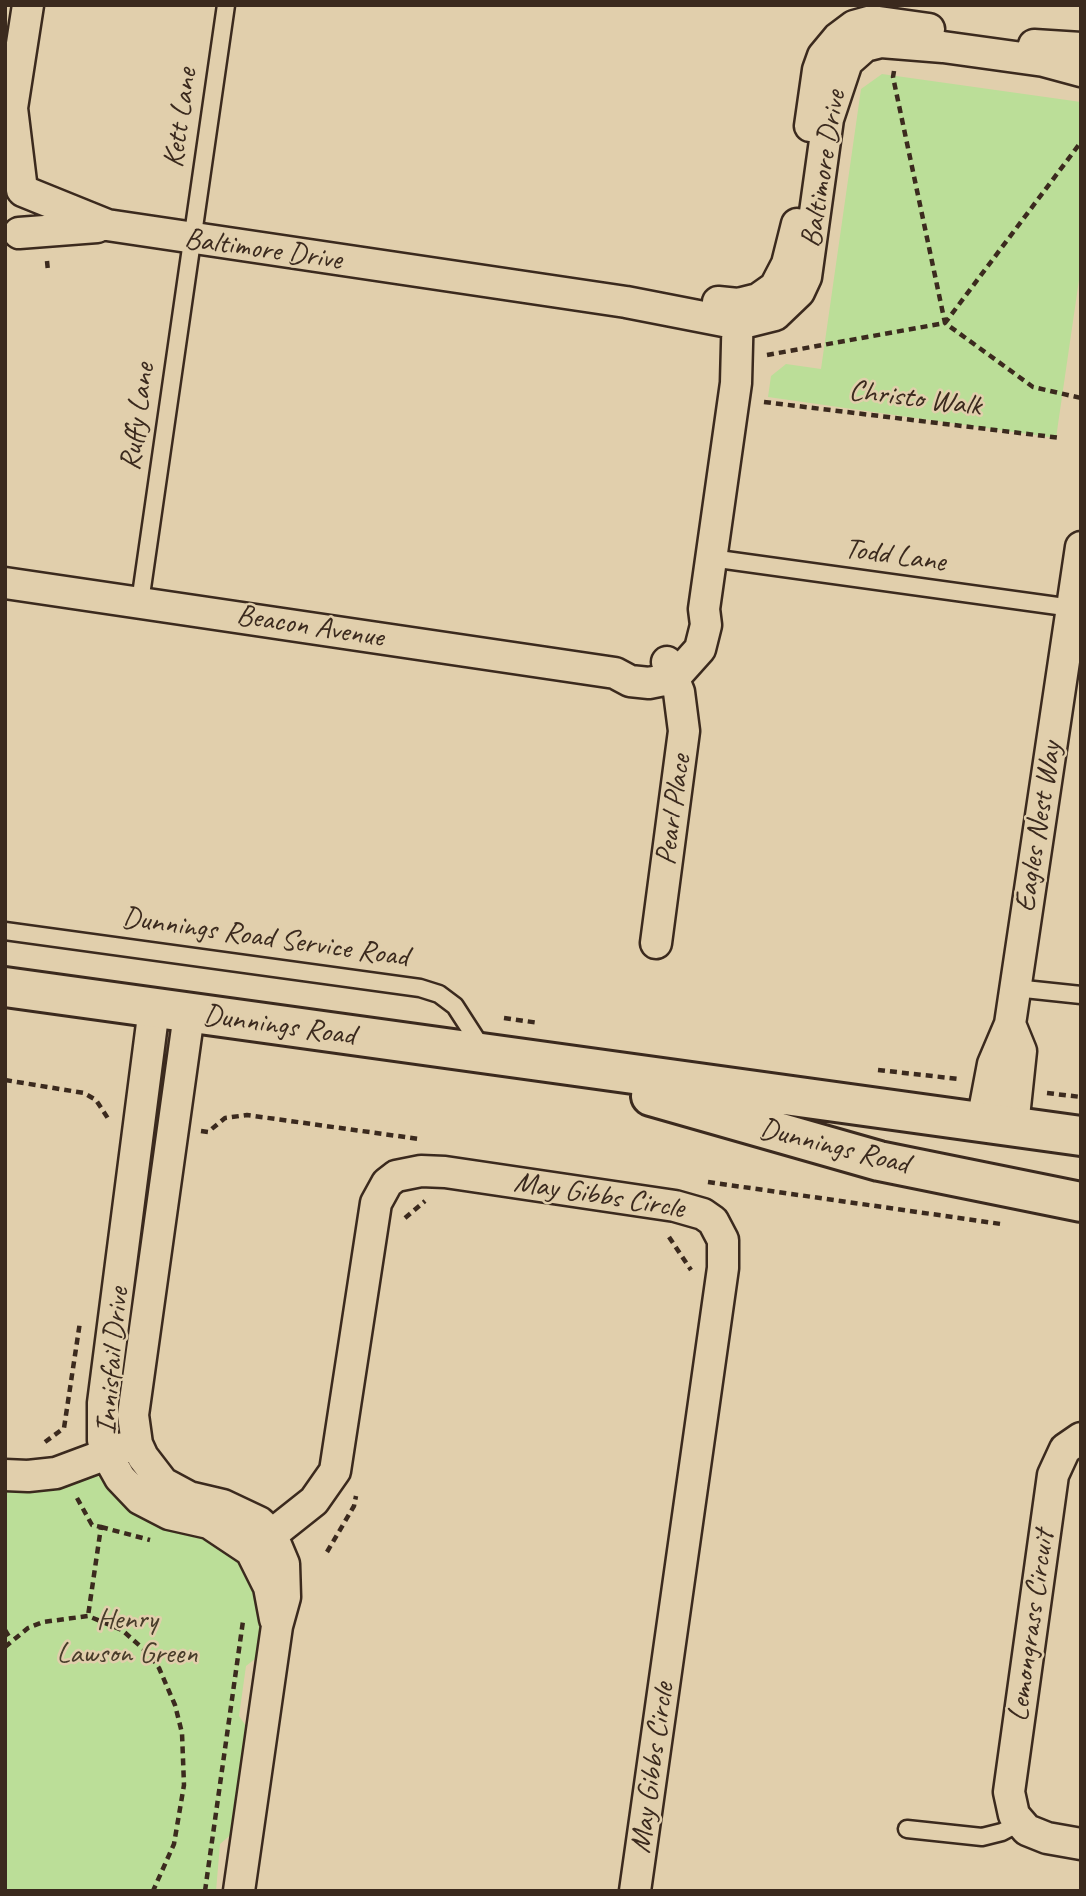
<!DOCTYPE html>
<html>
<head>
<meta charset="utf-8">
<style>
  body { margin:0 }
  #map { position:relative; width:1086px; height:1896px; overflow:hidden; background:#e1cfac; font-family:Caveat,sans-serif }
  canvas { display:block }
  .frame { position:absolute; inset:0; border:7px solid #3b2a1e; pointer-events:none }
</style>
</head>
<body>
<div id="map">
<canvas width="1086" height="1896"></canvas>
<div class="frame"></div>
</div>
<script>
const c = document.querySelector('canvas').getContext('2d');
c.lineJoin = 'round';
function fillPath(path, color) { c.fillStyle = color; c.fill(path, 'evenodd'); }
const poly = rows => new Path2D(rows.map(r => 'M' + r).join(''));
function stroke(path, color, width, dash) { c.strokeStyle = color; c.lineWidth = width; c.lineCap = dash ? 'butt' : 'round'; c.setLineDash(dash || []); c.stroke(path); }
function drawText(font, color, halo, rows, align = 'center') {
  c.font = font + ' Caveat,sans-serif'; c.lineWidth = 5; c.setLineDash([]); c.textBaseline = 'middle'; c.strokeStyle = halo; c.fillStyle = color; for (const [text, x, y, turn = 0] of rows) {
    c.save(); c.translate(x, y); c.rotate((+turn || 0) * Math.PI / 180); c.textAlign = isNaN(turn) ? turn : align; if (halo) c.strokeText(text, 0, 0); c.fillText(text, 0, 0); c.restore();
  }
}
fillPath(poly([
  [882,74,1081,102,1081,266,1056,438,768,397,771,376,786,364,821,369,861,89],
  [85,1474,102,1477,222,1540,252,1574,263,1621,260,1655,246,1666,239,1716,248,1729,234,1832,220,1844,216,1891,5,1891,5,1488]
]), '#bbde98');
const lane = poly([
  [711,558,1072,608],
  [140,602,226,5],
  [5,931,420,988,439,994,455,1006,484,1051],
  [1015,988,1081,995],
  [907,1829,982,1837,1002,1832,1019,1823]
]);
const street = poly([
  [1034,45,1081,48],
  [810,126,818,70,823,56,838,38,854,26,872,21,929,29],
  [22,190,12,108,28,5],
  [23,191,107,225,626,302,739,324,775,315,799,292,806,277,828,119,847,62,865,46,881,42,943,47,1044,61,1081,71],
  [19,233,97,227],
  [718,302,738,304,758,299,775,287,787,264,797,224],
  [5,583,615,673,630,681,649,683,674,678,700,649,706,625,704,609,736,383,738,306],
  [656,943,684,731,679,692,667,662],
  [154,1008,103,1403,103,1440,106,1453,120,1478,140,1499,169,1514,209,1523,251,1551,269,1587,275,1619],
  [189,1014,133,1415,137,1444,143,1457,163,1483,189,1497,223,1505,259,1522,271,1533,284,1564,285,1597,277,1626,239,1891],
  [1010,1024,1021,1051,1013,1126],
  [982,1122,993,1064,1010,1024,1081,547],
  [1081,1438,1065,1449,1053,1475,1009,1792,1014,1815,1027,1830,1047,1838,1081,1844],
  [5,1475,28,1476,56,1473,123,1448],
  [251,1551,314,1501,335,1471,376,1203,387,1183,396,1176,421,1171,445,1172,675,1206,703,1214,713,1221,723,1240,723,1268,635,1891]
]);
const secondary = poly([
  [5,987,1081,1136],
  [651,1096,879,1161,1081,1202]
]);
stroke(lane, '#3b2a1e', 21);
stroke(street, '#3b2a1e', 35);
stroke(secondary, '#3b2a1e', 44);
stroke(poly([
  [894,71,893,77,945,323,1033,387,1081,398],
  [47,261,48,271],
  [767,355,945,323,1081,142],
  [764,402,1061,438],
  [504,1018,539,1023],
  [878,1070,959,1079],
  [5,1080,84,1093,96,1100,109,1120],
  [1047,1093,1081,1097],
  [201,1131,208,1132,225,1118,247,1115,419,1139],
  [708,1182,1001,1224],
  [405,1218,425,1201],
  [669,1237,691,1270],
  [45,1442,64,1428,80,1322],
  [77,1498,92,1525,101,1527,88,1616],
  [101,1527,150,1540],
  [327,1552,354,1506,356,1496],
  [5,1630,11,1640],
  [5,1647,28,1628,43,1622,88,1616,122,1630,149,1654,159,1668,175,1705,182,1733,184,1785,174,1844,153,1891],
  [205,1891,243,1621]
]), '#3b2a1e', 4.5, [7, 5]);
stroke(lane, '#e1cfac', 16);
stroke(street, '#e1cfac', 30);
stroke(secondary, '#e1cfac', 38);
drawText('30px', '#3b2a1e', '#e1cfac', [
  ["Kett Lane",181,118,-82],
  ["Baltimore Drive",824,169,-81],
  ["Baltimore Drive",263,250,8],
  ["Christo Walk",915,399,7],
  ["Ruffy Lane",138,417,-82],
  ["Todd Lane",895,556,8],
  ["Beacon Avenue",310,627,9],
  ["Pearl Place",674,810,-82],
  ["Eagles Nest Way",1039,827,-81],
  ["Dunnings Road Service Road",265,938,8],
  ["Dunnings Road",279,1026,8],
  ["Dunnings Road",834,1147,14],
  ["May Gibbs Circle",599,1196,9],
  ["Innisfail Drive",113,1361,-85],
  ["Lemongrass Circuit",1032,1626,-82],
  ["May Gibbs Circle",653,1768,-82]
]);
drawText('30px', '#483c2a', '#e1cfac', [
  ["Henry",127,1620],
  ["Lawson Green",127,1654]
]);
</script>
</body>
</html>
